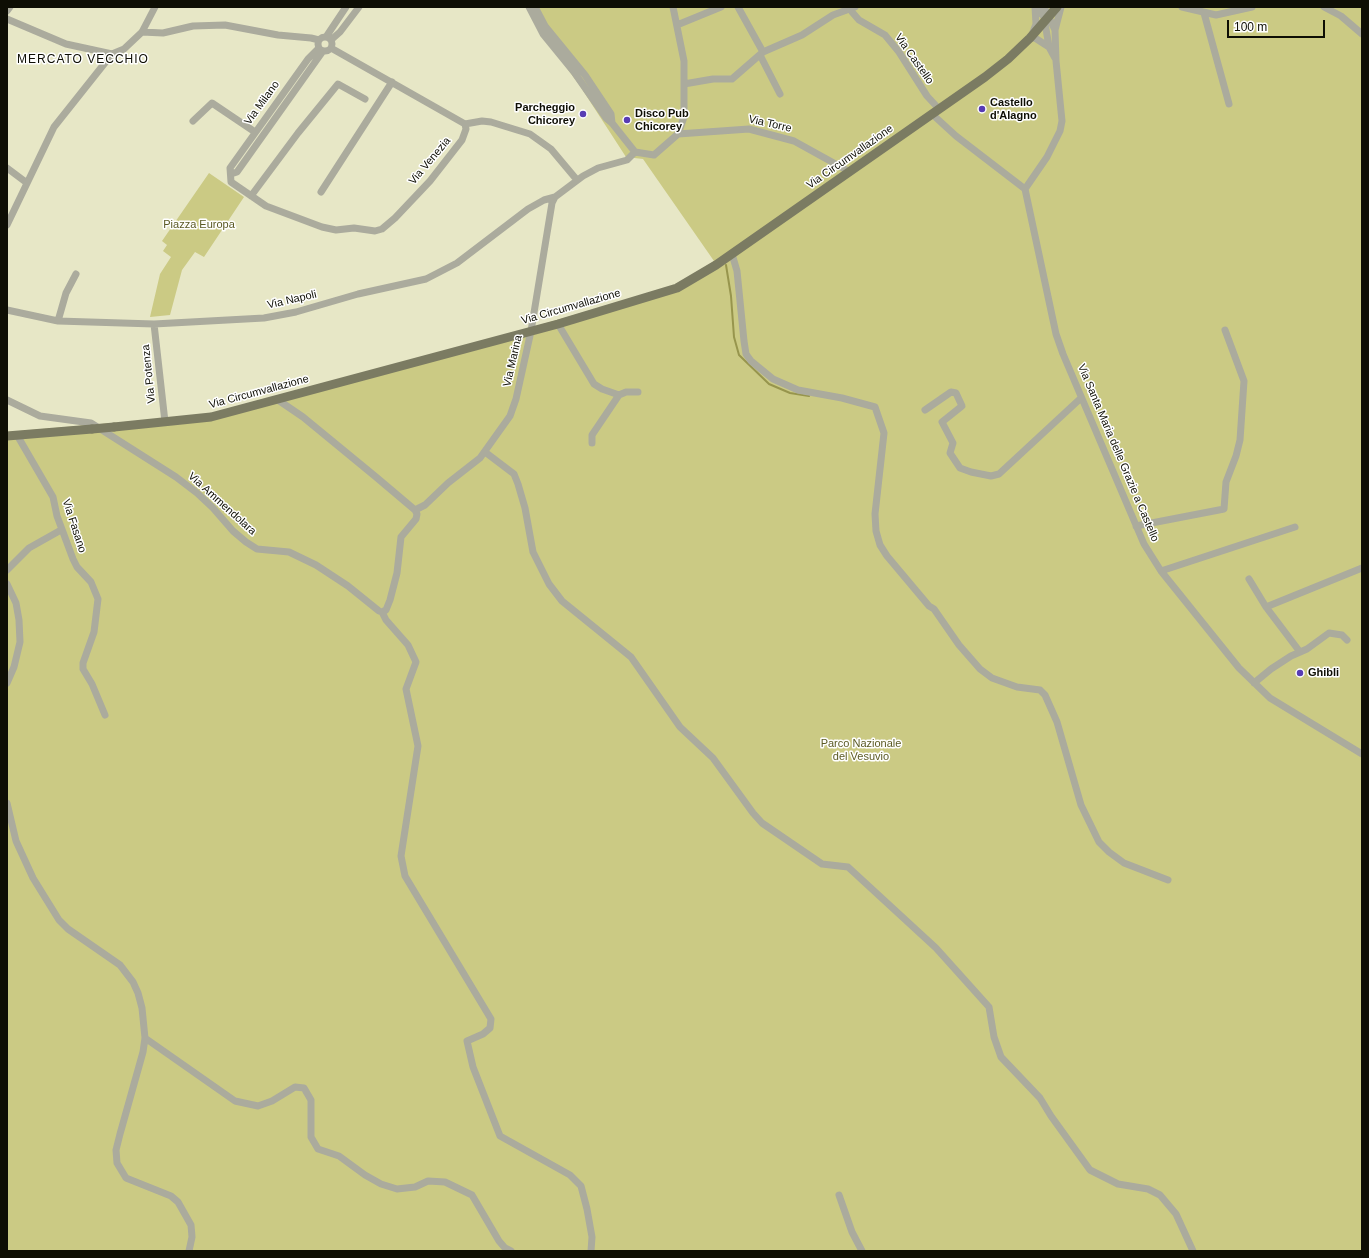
<!DOCTYPE html>
<html>
<head>
<meta charset="utf-8">
<style>
  body { margin:0 }
  #map { position:relative; width:1369px; height:1258px; overflow:hidden; background:#e7e7c6; font-family:Arial,sans-serif }
  canvas { display:block }
  .frame { position:absolute; inset:0; border:8px solid #0e0e04; pointer-events:none }
  .scale { position:absolute; left:1227px; top:20px; width:98px; height:18px; box-sizing:border-box; border:2px solid #0e0e04; border-top:0; padding-left:5px; font-size:12px; line-height:14px; white-space:nowrap; color:#0e0e04; -webkit-text-stroke:3px #fff; paint-order:stroke }
</style>
</head>
<body>
<div id="map">
<canvas width="1369" height="1258"></canvas>
<div class="frame"></div>
<div class="scale">100 m</div>
</div>
<script>
const c = document.querySelector('canvas').getContext('2d');
c.lineJoin = 'round';
function fillPath(path, color) { c.fillStyle = color; c.fill(path, 'evenodd'); }
const poly = rows => new Path2D(rows.map(r => 'M' + r).join(''));
function stroke(path, color, width, dash) { c.strokeStyle = color; c.lineWidth = width; c.lineCap = dash ? 'butt' : 'round'; c.setLineDash(dash || []); c.stroke(path); }
function drawText(font, color, halo, rows, align = 'center') {
  c.font = font + ' Arial,sans-serif'; c.lineWidth = 3; c.setLineDash([]); c.textBaseline = 'middle'; c.strokeStyle = halo; c.fillStyle = color; for (const [text, x, y, turn = 0] of rows) {
    c.save(); c.translate(x, y); c.rotate((+turn || 0) * Math.PI / 180); c.textAlign = isNaN(turn) ? turn : align; if (halo) c.strokeText(text, 0, 0); c.fillText(text, 0, 0); c.restore();
  }
}
fillPath(poly([
  [527,7,1362,7,1362,1251,7,1251,7,432,218,414,442,353,675,286,714,261,643,159,626,157,580,86,538,29],
  [209,173,244,197,204,257,195,252,182,270,170,315,150,317,160,274,171,257,163,251,167,245,162,241]
]), '#cbca84');
stroke(poly([
  [726,265,731,296,734,337,739,355,769,384,790,393,809,396]
]), '#97954d', 2);
stroke(poly([
  [529,7,543,34,574,72,606,118,612,123,635,152],
  [535,7,545,26,585,75,611,114,612,123],
  [738,7,763,52],
  [851,7,852,12,859,20,885,35,899,52,927,96,939,109],
  [1036,7,1044,17,1049,47,1055,58],
  [1044,7,1055,30],
  [1182,7,1216,15,1252,7],
  [1324,7,1341,16,1362,34],
  [7,11,10,7],
  [1204,13,1229,104],
  [7,19,66,44,112,54],
  [677,25,721,7],
  [142,32,163,33,193,26,225,25,278,35,311,38,319,40],
  [1033,32,1036,24,1035,7],
  '318 44a7 7 0 1 1 14 0a7 7 0 1 1-14 0Z',
  [326,37,346,7],
  [1030,38,1035,38,1049,47],
  [331,40,340,32,359,7],
  [319,48,308,59,230,168,231,182,266,206,322,227,336,230,354,228,375,231,382,229,395,218,430,181,462,140,466,129,465,124,331,48],
  [760,55,780,94],
  [684,84,713,79,732,79,763,52,802,35,833,15,855,7],
  [932,114,956,136,1025,189,1056,334,1063,354,1144,544,1161,571,1239,668,1270,698,1362,754],
  [193,121,212,103,255,132],
  [465,124,482,121,491,122,530,134,551,149,577,180],
  [678,134,749,129,794,141,850,172],
  [635,152,654,155,678,134,684,117,684,61,673,7],
  [7,168,27,183],
  [231,174,237,172,323,51],
  [1025,189,1047,157,1060,131,1062,121,1056,61,1055,30,1061,7],
  [321,192,392,82],
  [251,196,298,133,338,84,365,99],
  [7,225,54,127,112,54,124,49,142,32,155,7],
  [732,254,737,271,744,341,746,354,751,361,773,379,798,390,842,398,875,407,884,433,875,514,876,531,880,545,887,556,929,606,934,609,959,645,980,669,992,678,1017,687,1040,690,1045,695,1057,722,1081,805,1099,842,1109,852,1124,863,1168,880],
  [7,310,58,321,154,324,264,318,296,312,358,294,426,279,457,263,528,209,544,200,555,197],
  [58,321,66,293,76,274],
  [154,324,165,422],
  [558,324,594,384,602,389,619,395,626,392,638,392],
  [7,400,40,416,91,423,176,477,197,493,213,508,233,531,246,542,257,549,289,552,316,565,348,586,379,611,382,612,386,610,390,600,397,573,401,537,416,519,417,514,415,510,376,477,303,417,278,400],
  [925,410,951,392,956,393,962,406,942,422,953,443,950,453,960,468,971,472,991,476,999,474,1081,398],
  [17,435,53,497,57,516,73,559,77,567,91,582,98,599,94,632,83,663,83,669,92,684,105,715],
  [592,443,592,435,619,395],
  [485,452,514,474,518,484,525,508,533,552,549,584,562,601,631,657,680,727,713,758,753,813,762,823,822,864,848,867,936,948,989,1007,994,1037,1001,1057,1040,1098,1051,1116,1090,1170,1118,1184,1148,1189,1160,1195,1176,1214,1193,1251],
  [415,510,425,505,448,483,480,458,510,416,516,399,531,331,552,203,555,197,583,176,598,168,627,160,635,152],
  [1136,526,1224,509,1226,482,1236,456,1240,440,1244,381,1225,330],
  [7,570,29,548,61,530],
  [1161,571,1295,527],
  [1249,579,1266,607,1300,652],
  [7,584,16,603,19,620,20,642,14,667,7,683],
  [1266,607,1362,568],
  [382,612,386,620,408,645,416,662,406,689,418,746,401,856,405,876,491,1019,490,1028,483,1034,467,1041,473,1067,500,1136,570,1175,581,1186,587,1209,592,1237,591,1251],
  [1254,683,1271,669,1291,656,1307,649,1329,633,1342,635,1347,640],
  [7,803,16,841,33,878,59,920,68,929,120,965,133,982,138,993,142,1008,145,1038,143,1052,120,1134,116,1150,117,1163,126,1178,171,1196,178,1202,191,1225,192,1237,189,1251],
  [145,1038,235,1101,258,1106,272,1101,295,1087,304,1088,311,1100,311,1137,318,1149,339,1156,365,1175,381,1184,397,1189,415,1187,428,1181,445,1182,472,1195,499,1241,505,1248,511,1251],
  [839,1195,852,1232,862,1251]
]), '#abab9d', 7);
stroke(poly([
  [114,427,211,417,558,324,677,288,716,265,985,77,1008,59,1030,38,1057,7],
  [7,436,92,429]
]), '#7b7b62', 9);
stroke(poly([
  [92,429,114,427]
]), '#7b7b62', 9);
for (const [x, y, r, color] of [
  [982,109,4,"#573cb4"],
  [583,114,4,"#573cb4"],
  [627,120,4,"#573cb4"],
  [1300,673,4,"#573cb4"]
]) { const dot = new Path2D(); dot.arc(x, y, r, 0, 2 * Math.PI); c.fillStyle = color; c.fill(dot); stroke(dot, '#fff', 1.5); }
drawText('11px', '#0e0e04', '#fff', [
  ["Via Castello",914,59,55],
  ["Via Milano",262,103,-54],
  ["Via Torre",770,124,13],
  ["Via Circumvallazione",850,157,-35],
  ["Via Venezia",430,161,-50],
  ["Via Napoli",292,300,-13],
  ["Via Circumvallazione",571,307,-16],
  ["Via Marina",513,361,-77],
  ["Via Potenza",149,374,-96],
  ["Via Circumvallazione",259,392,-15],
  ["Via Santa Maria delle Grazie a Castello",1118,453,67],
  ["Via Ammendolara",222,504,42],
  ["Via Fasano",74,526,72]
]);
drawText('bold 11px', '#0e0e04', '#fff', [
  ["Castello",990,103],
  ["d'Alagno",990,116],
  ["Parcheggio",575,108,"right"],
  ["Chicorey",575,121,"right"],
  ["Disco Pub",635,114],
  ["Chicorey",635,127],
  ["Ghibli",1308,673]
], 'left');
drawText('11px', '#5b5a24', '#fff', [
  ["Piazza Europa",199,225],
  ["Parco Nazionale",861,744],
  ["del Vesuvio",861,757]
]);
c.letterSpacing = '1px';
drawText('12px', '#0e0e04', '#fff', [
  ["MERCATO VECCHIO",83,60]
]);
c.letterSpacing = '0px';
</script>
</body>
</html>
